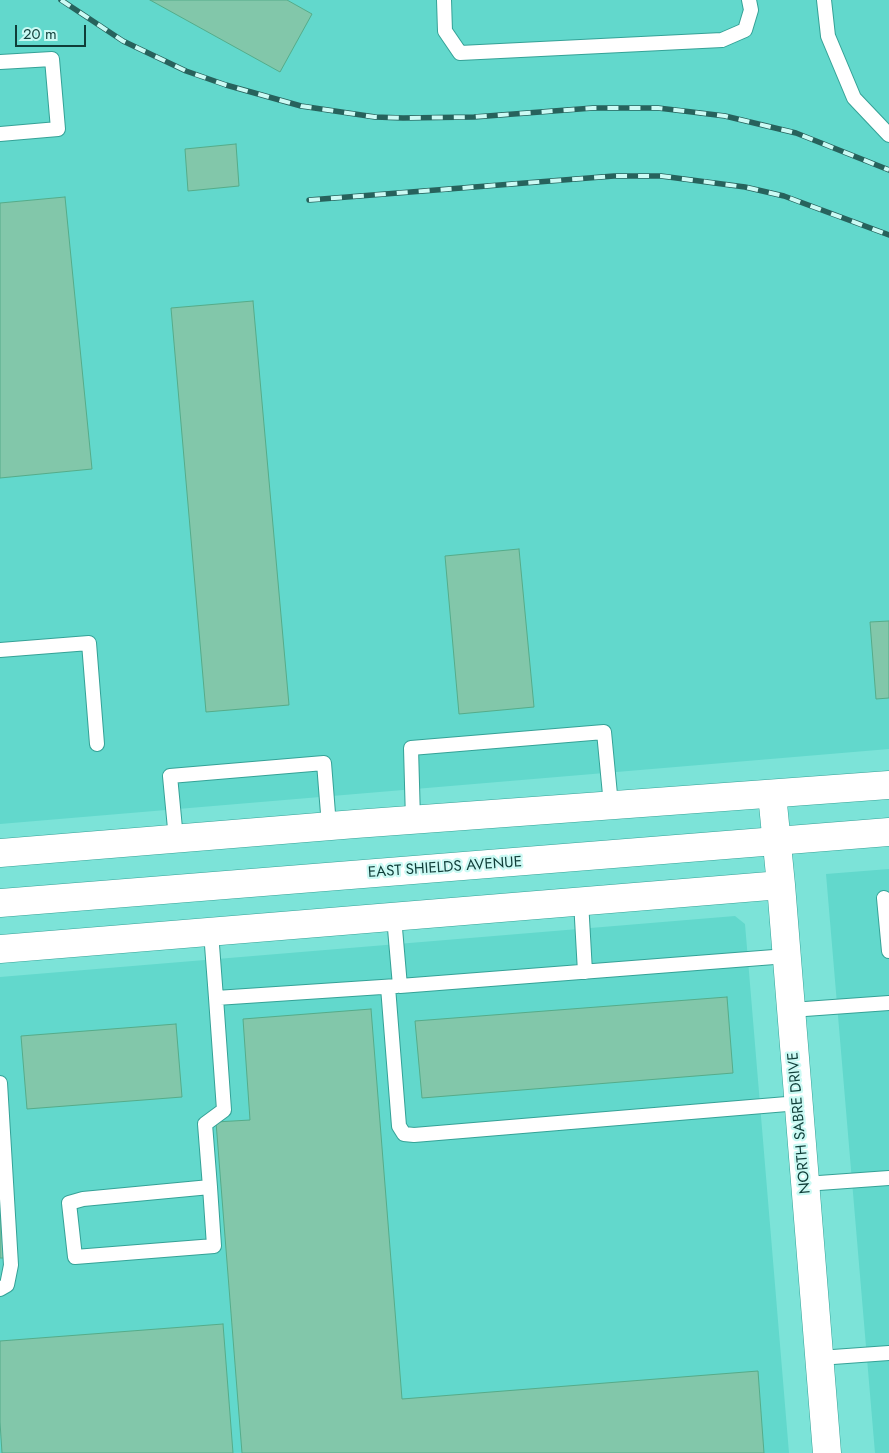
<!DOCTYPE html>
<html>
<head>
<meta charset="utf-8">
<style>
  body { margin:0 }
  #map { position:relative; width:889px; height:1453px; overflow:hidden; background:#7ce3d8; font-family:Jost,sans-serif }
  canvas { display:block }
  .scale { position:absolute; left:15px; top:25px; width:71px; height:22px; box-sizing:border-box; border:2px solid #0f3d38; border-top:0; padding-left:6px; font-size:15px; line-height:18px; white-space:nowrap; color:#0f3d38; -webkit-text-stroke:4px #cbfaf4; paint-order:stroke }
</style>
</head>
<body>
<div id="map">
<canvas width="889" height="1453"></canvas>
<div class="scale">20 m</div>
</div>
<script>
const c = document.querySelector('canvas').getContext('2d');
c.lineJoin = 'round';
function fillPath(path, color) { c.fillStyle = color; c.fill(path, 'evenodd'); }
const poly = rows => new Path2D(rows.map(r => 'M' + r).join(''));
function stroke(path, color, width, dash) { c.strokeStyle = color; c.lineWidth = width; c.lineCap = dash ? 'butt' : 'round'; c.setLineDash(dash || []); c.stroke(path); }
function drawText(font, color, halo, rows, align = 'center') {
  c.font = font + ' Jost,sans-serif'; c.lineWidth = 4.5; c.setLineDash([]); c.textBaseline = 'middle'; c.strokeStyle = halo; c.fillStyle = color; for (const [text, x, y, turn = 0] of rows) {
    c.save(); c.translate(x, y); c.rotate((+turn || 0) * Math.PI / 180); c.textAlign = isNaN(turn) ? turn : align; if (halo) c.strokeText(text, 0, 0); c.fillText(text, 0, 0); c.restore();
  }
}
fillPath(poly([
  [0,0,889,0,889,749,0,824],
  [889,869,889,1453,875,1453,826,874],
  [735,916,745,924,789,1453,0,1453,0,977]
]), '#62d8cc');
const building = poly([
  [150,0,287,0,312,14,280,72,150,0],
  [236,144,239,186,188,191,185,149,236,144],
  [65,197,92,469,0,478,0,203,65,197],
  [253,301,289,705,206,712,171,308,253,301],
  [519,549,534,707,459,714,445,556,519,549],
  [889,621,889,698,876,699,870,622,889,621],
  [727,997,733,1073,422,1098,415,1021,727,997],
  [371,1009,402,1399,758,1371,764,1453,242,1453,216,1122,250,1120,243,1019,371,1009],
  [176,1024,182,1097,27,1109,21,1036,176,1024],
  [0,1186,6,1258,0,1258,0,1186],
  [223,1324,233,1453,2,1453,0,1422,0,1341,223,1324]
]);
fillPath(building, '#82c7aa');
stroke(building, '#55ac8a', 1);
const service = poly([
  [444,0,445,31,460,53,722,40,745,30,751,10,749,0],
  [824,0,828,36,854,98,889,135],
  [0,62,52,59,58,129,0,134],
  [0,650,89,643,97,744],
  [413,820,411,748,604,732,611,805],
  [176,839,170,776,324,763,329,826],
  [884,898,889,951],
  [581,901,585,972],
  [394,917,400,986,787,956],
  [211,932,216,998,397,986],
  [388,987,399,1126,404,1134,414,1135,799,1103],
  [791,1010,889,1003],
  [0,1083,11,1265,7,1285,0,1289],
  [805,1184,889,1178],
  [210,1187,83,1199,69,1203,75,1257,214,1246,210,1187,205,1124,224,1110,216,998],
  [819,1358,889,1353]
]);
const minor = poly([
  [772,794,781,885,827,1453],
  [0,949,781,885]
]);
const secondary = poly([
  [0,853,355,824,889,785],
  [0,903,889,832]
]);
stroke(service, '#35a297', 16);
stroke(minor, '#35a297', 29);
stroke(secondary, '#35a297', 29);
stroke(service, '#fff', 14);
stroke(minor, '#fff', 28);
stroke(secondary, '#fff', 28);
const rail = poly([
  [61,0,123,41,186,71,226,85,301,106,375,117,403,118,474,117,593,108,658,108,692,112,725,116,796,133,889,170],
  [309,200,614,176,661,176,745,187,784,196,889,235]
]);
stroke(rail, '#27625c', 5.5);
stroke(rail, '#cbfaf4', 4, [11]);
drawText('15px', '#0f3d38', '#cbfaf4', [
  ["EAST SHIELDS AVENUE",445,868,-4],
  ["NORTH SABRE DRIVE",800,1123,-95]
]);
</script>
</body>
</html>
